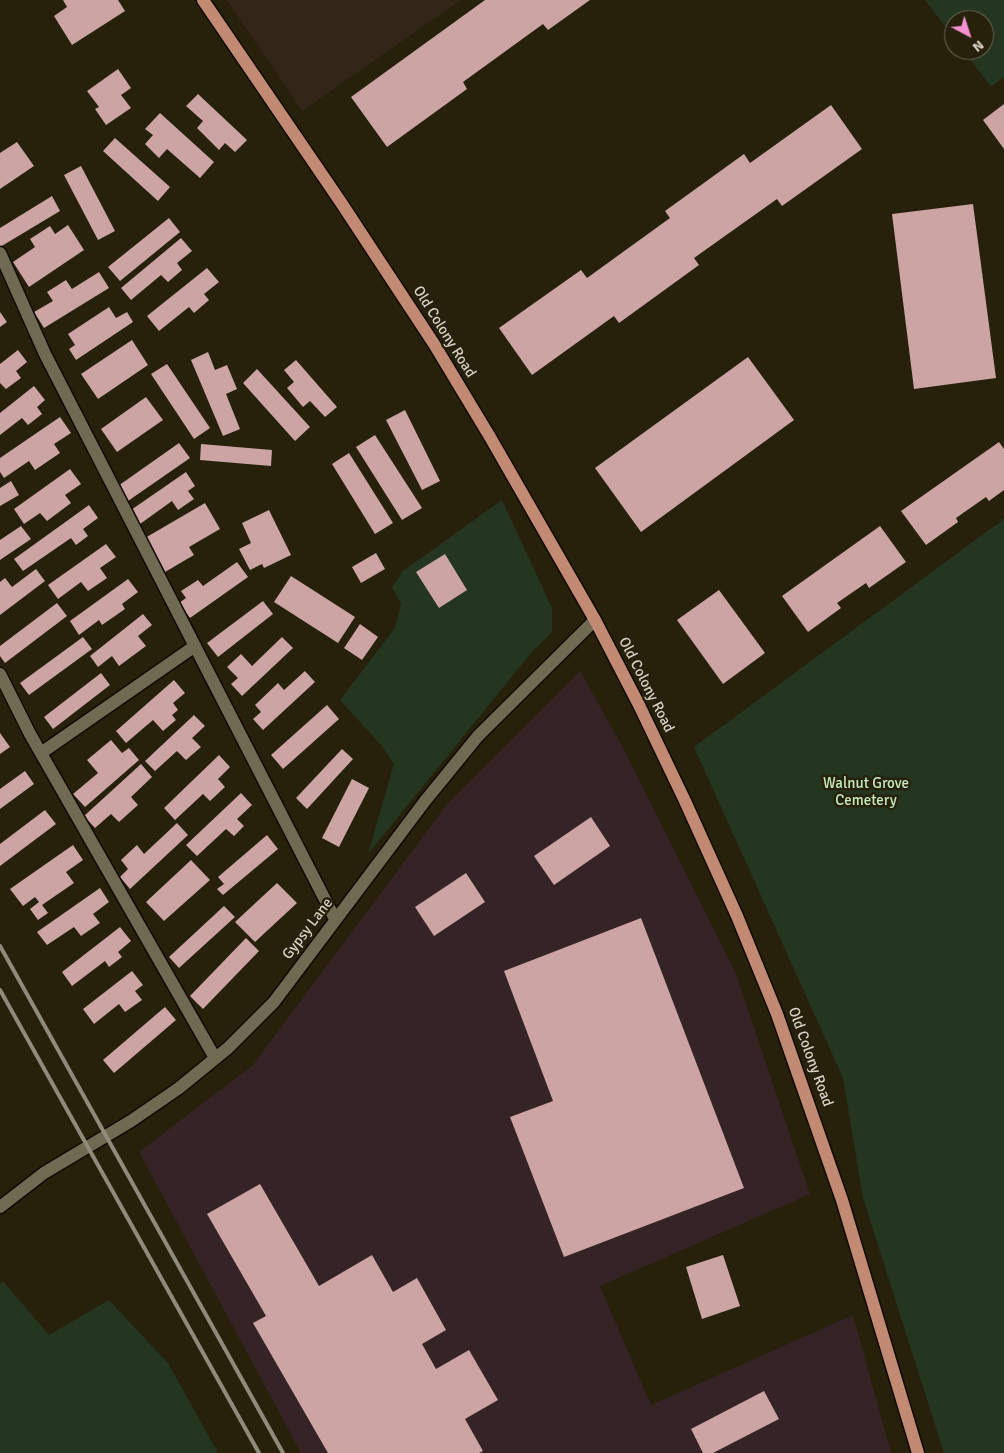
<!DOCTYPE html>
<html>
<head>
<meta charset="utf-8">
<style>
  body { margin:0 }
  #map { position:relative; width:1004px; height:1453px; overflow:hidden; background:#27210c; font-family:Signika,sans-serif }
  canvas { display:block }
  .north { position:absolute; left:944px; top:10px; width:50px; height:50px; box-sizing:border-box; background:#27210c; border:1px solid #6d6856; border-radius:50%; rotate:140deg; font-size:14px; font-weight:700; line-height:20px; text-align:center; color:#d5d2c5 }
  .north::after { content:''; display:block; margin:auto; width:18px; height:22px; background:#f690cf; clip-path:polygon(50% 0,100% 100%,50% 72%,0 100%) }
</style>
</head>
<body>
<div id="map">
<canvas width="1004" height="1453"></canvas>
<div class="north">N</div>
</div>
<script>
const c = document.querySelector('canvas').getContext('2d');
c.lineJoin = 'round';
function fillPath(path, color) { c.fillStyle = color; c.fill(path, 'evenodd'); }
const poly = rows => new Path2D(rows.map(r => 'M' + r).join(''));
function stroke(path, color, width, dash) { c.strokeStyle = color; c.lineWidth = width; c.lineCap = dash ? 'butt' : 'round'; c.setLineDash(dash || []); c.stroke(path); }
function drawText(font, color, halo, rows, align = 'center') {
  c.font = font + ' Signika,sans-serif'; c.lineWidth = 5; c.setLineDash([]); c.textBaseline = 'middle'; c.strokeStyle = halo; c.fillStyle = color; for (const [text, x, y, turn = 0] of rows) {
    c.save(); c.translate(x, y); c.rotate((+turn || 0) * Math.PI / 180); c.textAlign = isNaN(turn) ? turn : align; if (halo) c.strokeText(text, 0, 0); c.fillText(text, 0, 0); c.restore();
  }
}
fillPath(poly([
  [227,0,461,0,302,111]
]), '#342519');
fillPath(poly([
  [580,671,622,746,737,976,810,1194,600,1286,651,1405,853,1315,891,1453,301,1453,139,1152,253,1065,447,804]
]), '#362326');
fillPath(poly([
  [925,0,1004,0,1004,77,991,87,963,50,984,50,984,20,954,20,954,38],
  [502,500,552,608,552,632,531,653,368,854,394,764,381,745,340,700,395,628,401,604,392,587,403,571],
  [1004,519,1004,1453,944,1453,863,1198,843,1078,694,747],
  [3,1281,49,1335,109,1300,168,1363,218,1453,0,1453,0,1283]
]), '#243520');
fillPath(poly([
  [63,0,118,0,125,11,72,45,54,16,67,7],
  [485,0,590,0,548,30,543,24,463,82,467,89,387,147,351,97],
  [118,69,131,88,121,95,131,108,106,125,95,109,99,107,87,91],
  [198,94,247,140,235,152,225,143,219,150,197,128,203,121,186,106],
  [1004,104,1004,149,983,120],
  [831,105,862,149,782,206,777,199,694,258,699,265,619,323,614,316,532,375,499,328,581,270,587,278,670,218,665,211,744,154,750,163],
  [160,113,214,162,200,178,167,149,159,158,145,144,153,135,145,129],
  [115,138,170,187,158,201,103,151],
  [17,142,34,166,0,189,0,153],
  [81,166,115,231,98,240,64,175],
  [52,196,60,211,0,247,0,228],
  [973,204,996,378,914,389,892,214],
  [169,218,180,232,120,281,108,267],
  [68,225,84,250,29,287,13,262,35,247,30,239,50,226,55,234],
  [181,238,192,251,177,263,182,270,168,282,161,275,131,300,121,288],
  [207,268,219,282,204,294,209,300,194,313,189,307,159,331,147,316],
  [99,272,109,288,44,328,34,312,53,301,47,292,66,280,72,289],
  [109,307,116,318,127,312,133,322,76,360,69,349,75,345,68,334],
  [0,312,7,322,0,327],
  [132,340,148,365,98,399,81,374],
  [18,350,27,362,16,371,21,378,6,389,0,383,0,364],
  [208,352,215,370,227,365,237,389,226,394,240,429,223,436,191,360],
  [748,357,794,420,641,532,595,468],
  [296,360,337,407,325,417,310,401,303,407,287,388,294,382,284,370],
  [167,364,210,428,194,439,151,374],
  [257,369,310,427,295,441,243,383],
  [34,386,45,400,37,407,42,414,28,425,22,418,0,435,0,413],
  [146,397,163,420,117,452,101,429],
  [405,410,440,481,422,490,386,420],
  [60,417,71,433,54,444,60,453,35,470,29,461,4,478,0,472,0,458],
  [375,435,422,508,402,520,356,447],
  [999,442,1004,449,1004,490,989,501,986,497,956,518,958,522,926,545,901,511],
  [179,443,190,458,128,501,118,486],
  [201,444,272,450,271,466,200,460],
  [349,453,393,523,375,534,332,464],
  [70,469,81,484,65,495,71,503,47,521,40,513,24,524,14,509],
  [186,472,195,486,188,491,194,499,178,510,172,501,140,524,131,510],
  [11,481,19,495,0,506,0,488],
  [205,503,220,529,189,547,194,555,165,572,145,538],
  [89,505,98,518,83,529,88,536,76,545,71,538,23,571,14,559],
  [269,510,291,555,264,568,262,564,250,570,239,549,251,543,242,523],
  [21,526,31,539,0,560,0,540],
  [880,526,906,562,869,588,866,583,837,603,841,608,808,632,782,596],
  [106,544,116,557,100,568,107,578,88,591,81,582,58,599,48,585],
  [376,553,385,569,361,583,352,567],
  [445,554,467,590,439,608,416,572],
  [237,562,248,577,190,618,179,603,186,598,181,591,198,580,203,586],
  [36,569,45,581,0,615,0,582,5,578,12,587],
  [291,576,355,617,338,643,274,602],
  [128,579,138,592,122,604,125,609,102,625,99,620,79,635,70,621],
  [719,590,765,653,723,684,677,620],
  [263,601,273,614,218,657,207,643],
  [57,603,67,616,5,663,0,656,0,646],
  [143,614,152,625,138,636,146,646,119,666,112,656,98,667,90,656],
  [360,624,378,637,362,660,344,648],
  [83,637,92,649,29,695,20,683],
  [282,637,293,648,242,696,231,684,238,678,227,667,241,654,252,666],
  [305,671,315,682,263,730,253,719,261,712,255,705,278,683,284,690],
  [101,673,110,685,53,729,44,717],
  [174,680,185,693,173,703,178,710,172,715,176,720,163,731,153,720,126,743,116,731],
  [327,705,339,719,283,769,271,755],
  [194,715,205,726,192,738,201,747,186,760,177,751,155,771,145,761],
  [0,733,10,747,0,754],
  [111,740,122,753,129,748,139,760,85,807,73,794,98,773,87,760],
  [342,749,353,759,307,809,296,798],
  [219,755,230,767,218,779,225,787,210,801,203,794,175,820,164,808],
  [141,764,152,777,131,797,138,805,119,822,111,814,95,828,84,816],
  [25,771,34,784,0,809,0,789],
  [352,779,369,788,339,847,322,838],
  [241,793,252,805,237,819,244,826,234,836,226,829,197,856,186,845],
  [45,810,56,824,0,866,0,844],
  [591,817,610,846,554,885,534,856],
  [177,823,188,835,130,889,120,877,128,869,121,860,137,845,144,854],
  [267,835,278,849,223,895,217,889,224,884,218,877],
  [73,845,83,860,66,872,74,883,42,905,48,913,38,920,30,909,39,902,35,897,23,906,10,889],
  [191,860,210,880,164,921,146,902],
  [466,873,485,902,434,936,415,907],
  [277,883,297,903,255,942,235,922],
  [100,888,109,902,93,914,100,923,81,936,74,927,47,945,37,932],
  [224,906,235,917,179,968,169,957],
  [641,918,744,1188,564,1257,510,1117,553,1101,504,971],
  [120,927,131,941,118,952,122,957,109,967,105,961,72,986,62,972],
  [246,938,259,951,203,1009,190,996],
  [132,971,143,985,135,991,142,1000,125,1012,119,1004,94,1024,83,1009],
  [165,1007,176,1020,114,1073,103,1060],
  [260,1184,319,1286,372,1255,393,1292,417,1278,446,1330,422,1344,436,1369,469,1350,498,1400,465,1419,483,1451,479,1453,328,1453,253,1323,266,1316,207,1214],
  [723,1255,740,1306,702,1319,686,1267],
  [764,1391,779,1419,713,1453,703,1453,691,1429]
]), '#cba4a3');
const minor = poly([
  [0,253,45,354,335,919],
  [0,674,30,734,215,1058],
  [41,753,195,646],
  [0,1207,44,1173,131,1121,179,1088,228,1048,274,1002,425,801,478,736,595,620]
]);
const major = poly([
  [203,0,340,201,434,344,490,437,595,620,639,705,685,801,737,916,777,1014,842,1200,918,1453]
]);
stroke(minor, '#100b00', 15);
stroke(major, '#100b00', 15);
stroke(minor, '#706a53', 12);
stroke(major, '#c28a73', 12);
stroke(poly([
  [0,946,283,1453],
  [0,990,259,1453]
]), '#8f8b7b', 4);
drawText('15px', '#d5d2c5', '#27210c', [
  ["Old Colony Road",444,332,58],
  ["Old Colony Road",646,685,63],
  ["Gypsy Lane",308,929,-53],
  ["Old Colony Road",810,1057,70]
]);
drawText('15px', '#c4ebbb', '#27210c', [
  ["Walnut Grove",866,784],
  ["Cemetery",866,801]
]);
</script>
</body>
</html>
